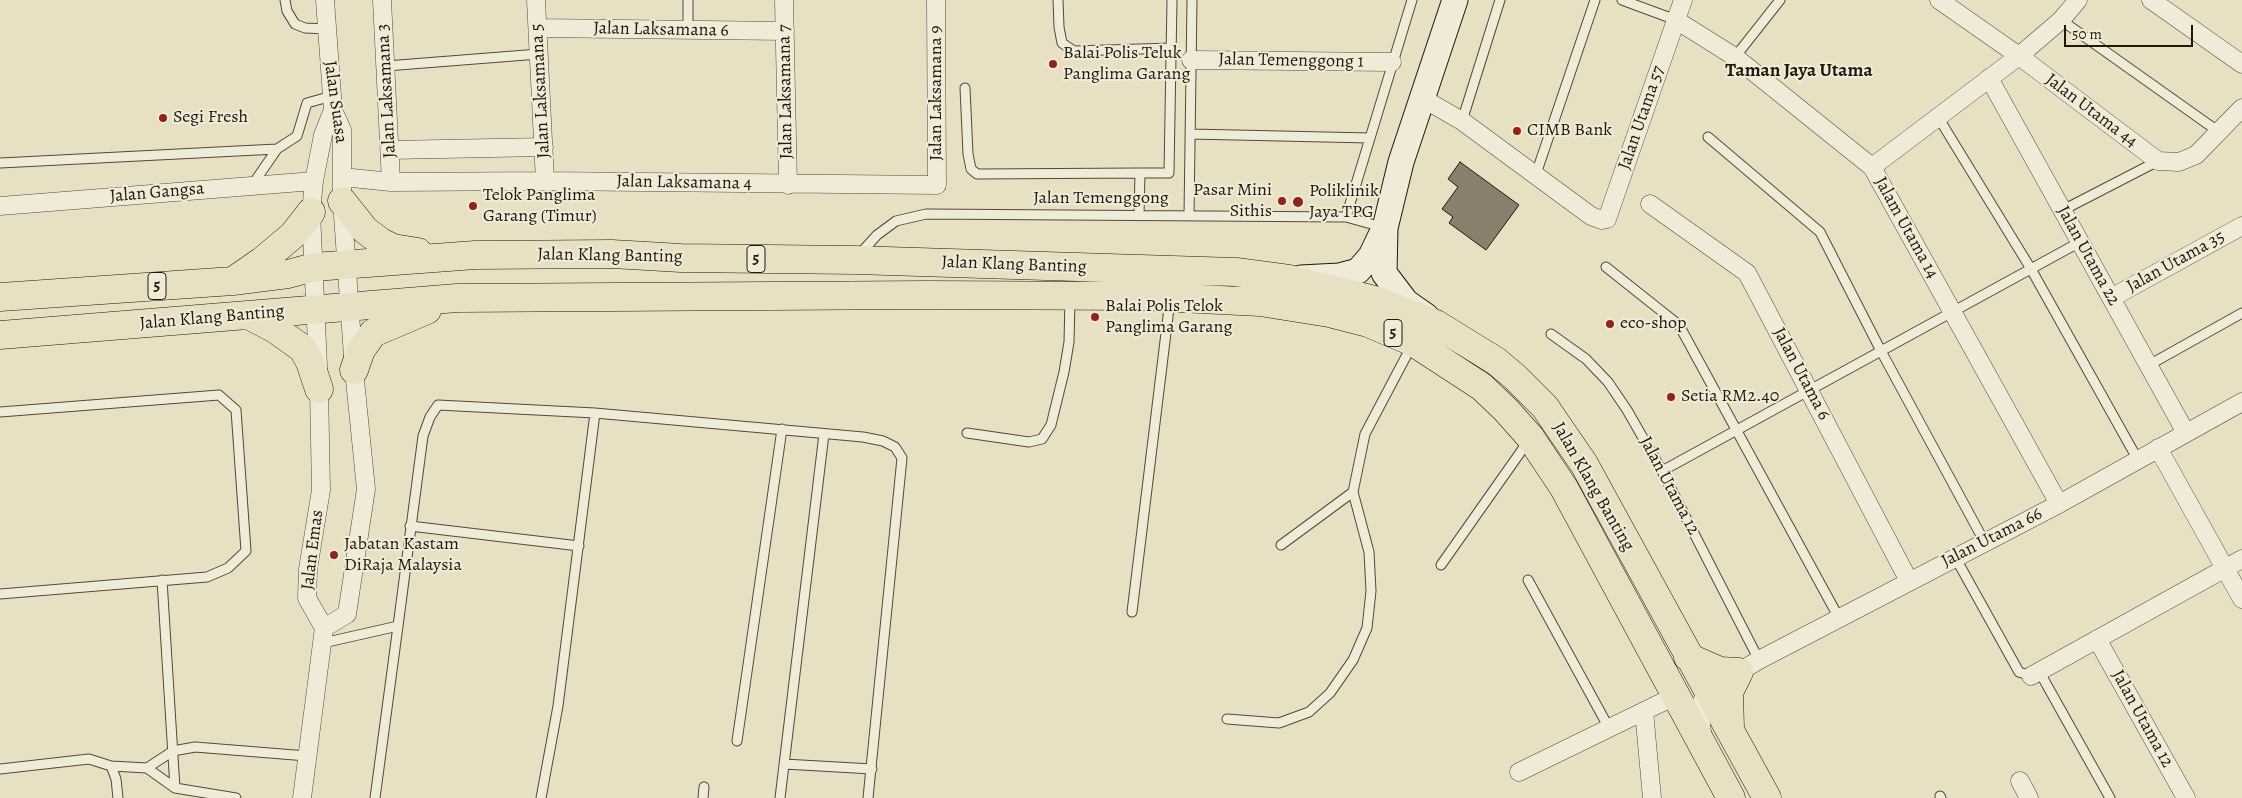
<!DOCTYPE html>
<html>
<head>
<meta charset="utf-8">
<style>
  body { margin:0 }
  #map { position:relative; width:2242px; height:798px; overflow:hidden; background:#e8e0c3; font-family:Alegreya,serif }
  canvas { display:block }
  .scale { position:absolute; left:2064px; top:25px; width:129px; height:22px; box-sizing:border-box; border:2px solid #21170d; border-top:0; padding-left:6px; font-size:15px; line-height:18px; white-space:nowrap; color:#21170d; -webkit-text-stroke:4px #f0ebd8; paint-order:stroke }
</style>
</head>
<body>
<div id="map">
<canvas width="2242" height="798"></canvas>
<div class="scale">50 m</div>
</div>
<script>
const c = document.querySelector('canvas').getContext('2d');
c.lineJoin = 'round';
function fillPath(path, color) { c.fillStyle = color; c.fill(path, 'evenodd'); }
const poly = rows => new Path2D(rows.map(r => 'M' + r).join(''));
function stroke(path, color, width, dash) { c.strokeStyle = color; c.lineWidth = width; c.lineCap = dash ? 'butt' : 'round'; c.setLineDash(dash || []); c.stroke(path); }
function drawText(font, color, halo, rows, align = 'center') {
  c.font = font + ' Alegreya,serif'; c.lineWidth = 4; c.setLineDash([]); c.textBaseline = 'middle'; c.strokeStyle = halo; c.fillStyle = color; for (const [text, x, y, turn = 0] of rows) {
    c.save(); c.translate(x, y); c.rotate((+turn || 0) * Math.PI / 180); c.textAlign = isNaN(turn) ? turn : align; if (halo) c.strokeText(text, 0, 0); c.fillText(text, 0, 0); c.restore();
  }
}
const building = poly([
  [1460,162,1519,205,1486,250,1449,223,1453,217,1442,209,1458,187,1448,179,1460,162]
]);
fillPath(building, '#88806c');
stroke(building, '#21170d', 1);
const lane = poly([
  [285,0,287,11,295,24,305,28,327,29],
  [1058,0,1059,27,1062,43,1074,51,1172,48],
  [1622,0,1676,20],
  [2061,20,2219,132],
  [688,30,688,0],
  [1735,57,1780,0],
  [386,66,539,54],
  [965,88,968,154,971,169,977,174,1140,173],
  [1938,117,2031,269,2138,460],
  [1462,121,1500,0],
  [1190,134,1370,138],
  [1708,137,1820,232,1881,351,1984,541],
  [0,163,277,149],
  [1536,174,1595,0],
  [253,184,277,149,297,136,307,103,332,96],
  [2063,210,2158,161],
  [1139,216,1140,173,1169,173,1172,0],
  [1189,216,1192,0],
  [1346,217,1412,0],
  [858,256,877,235,896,221,926,214,1346,217,1382,227],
  [1606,267,1679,325,1839,618],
  [1551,334,1586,359,1608,382,1627,410,1662,471,1759,660],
  [2149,365,2242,313],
  [0,412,219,395,236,410,246,551,228,568,207,577,0,594],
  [967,433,1029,442,1042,439,1051,425,1064,372,1069,342,1070,299],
  [1662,471,2080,242],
  [410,526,579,546],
  [1281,545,1353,492,1365,434,1412,345],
  [1955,557,2019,672,2031,676],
  [1441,565,1529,440],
  [162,580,175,788],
  [1528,580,1609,728],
  [1132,612,1170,300],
  [323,643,398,626,423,436,430,417,438,405,595,413,863,437,883,441,895,447,902,458,868,798],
  [2039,671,2110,798],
  [1227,719,1279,723,1309,712,1330,693,1353,660,1367,628,1371,591,1369,552,1353,492],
  [737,741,782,429],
  [784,764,872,769],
  [111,766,116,779,118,798],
  [147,768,173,751,195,747,307,756],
  [0,769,89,759,111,766,147,768,175,788,236,798],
  [1940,796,1941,798],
  [375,798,398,626],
  [541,798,558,706,595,413],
  [703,798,704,787],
  [780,798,824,434]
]);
const street = poly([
  [382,0,391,182],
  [536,0,545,181],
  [784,0,788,185],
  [1939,0,2019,56,2158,161,2179,162,2196,155,2242,108],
  [2151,0,2242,64],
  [1676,20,1735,57,1872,167,2059,504],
  [538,28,785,31],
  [1191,60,1392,62],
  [1989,78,2186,433],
  [1422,98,1462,121,1591,216,1602,220,1607,219,1683,0],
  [390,150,544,147],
  [1872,167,2019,56,2061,20,2078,0],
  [342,177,391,182,545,181,937,185,936,0],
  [1650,204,1747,273,1909,581],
  [0,206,314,181],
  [2111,298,2242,226],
  [2158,448,2242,599],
  [324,628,347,614,366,489,354,370,342,201,342,130,333,110,325,0],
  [324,628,307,598,308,569,321,490,319,389,311,212,314,181,323,135,333,110],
  [2097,639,2186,798],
  [2031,676,2242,559],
  [1644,711,1652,798],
  [1702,733,1699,708,1707,691,1759,660,2059,504,2242,402],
  [1519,772,1675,696],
  [2020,781,2029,798],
  [302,798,324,628]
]);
const secondary = poly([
  [1301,278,1339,276,1358,271,1371,256,1383,231],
  [1426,316,1406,302,1384,273,1385,228,1401,162,1455,0]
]);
const highway = poly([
  [342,201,365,230,381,242,393,248,418,252],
  [236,279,262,261,293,235,311,212],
  [0,297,233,281,288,274,314,267,475,255,612,254,681,258,855,260,1236,272,1289,279,1375,300,1436,324,1496,361,1515,377,1545,407,1584,464,1767,798],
  [248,315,275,329,303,349,310,362,319,389],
  [0,335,457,298,927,295,1141,296,1260,302,1329,313,1368,323,1413,342,1482,387,1506,410,1530,437,1564,488,1731,798],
  [354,370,361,350,373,333,427,310],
  [1688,657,1720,671,1739,672,1729,692,1730,729]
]);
stroke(lane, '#53493a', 11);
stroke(street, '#53493a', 19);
stroke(secondary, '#21170d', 27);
stroke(highway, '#21170d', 29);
stroke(lane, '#f0ebd8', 9);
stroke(street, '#f0ebd8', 18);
stroke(secondary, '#f0ebd8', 25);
stroke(highway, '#e8e0c3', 28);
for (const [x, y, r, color] of [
  [1053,64,5,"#8f2418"],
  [163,118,5,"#8f2418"],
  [1517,131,5,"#8f2418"],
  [1282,201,5,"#8f2418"],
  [1298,202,6,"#8f2418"],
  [473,206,5,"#8f2418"],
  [1095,317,5,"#8f2418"],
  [1610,324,5,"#8f2418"],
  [1671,397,5,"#8f2418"],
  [334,555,5,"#8f2418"]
]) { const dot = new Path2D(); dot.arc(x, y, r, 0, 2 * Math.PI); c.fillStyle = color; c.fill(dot); stroke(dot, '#f0ebd8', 2); }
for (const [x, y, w] of [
  [756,259,18],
  [157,286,18],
  [1393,333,18]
]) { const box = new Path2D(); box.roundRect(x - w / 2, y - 13.5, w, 27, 4); c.fillStyle = '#f0ebd8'; c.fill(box); stroke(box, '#21170d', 1); }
drawText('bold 16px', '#21170d', null, [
  ["5",756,259],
  ["5",157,286],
  ["5",1393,333]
]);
drawText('18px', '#21170d', '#f0ebd8', [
  ["Jalan Laksamana 6",661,30,1],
  ["Jalan Temenggong 1",1291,61,1],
  ["Jalan Laksamana 3",387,91,-93],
  ["Jalan Laksamana 5",541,91,-93],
  ["Jalan Laksamana 7",786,92,-91],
  ["Jalan Laksamana 9",937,93,-90],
  ["Jalan Suasa",335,102,82],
  ["Jalan Utama 44",2091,111,37],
  ["Jalan Utama 57",1642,118,-71],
  ["Jalan Laksamana 4",684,183,1],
  ["Jalan Gangsa",157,193,-5],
  ["Jalan Temenggong",1101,199],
  ["Jalam Utama 14",1906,228,61],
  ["Jalan Klang Banting",610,256,1],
  ["Jalan Utama 22",2088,256,61],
  ["Jalan Utama 35",2176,262,-29],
  ["Jalan Klang Banting",1014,265,2],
  ["Jalan Klang Banting",212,318,-5],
  ["Jalan Utama 6",1801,374,62],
  ["Jalan Utama 12",1669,486,62],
  ["Jalan Klang Banting",1593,487,60],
  ["Jalan Utama 66",1992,538,-27],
  ["Jalan Emas",313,550,-83],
  ["Jalan Utama 12",2142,719,61]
]);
drawText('18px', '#21170d', '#f0ebd8', [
  ["Balai Polis Teluk",1063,54],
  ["Panglima Garang",1063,75],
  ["Segi Fresh",173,118],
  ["CIMB Bank",1527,131],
  ["Pasar Mini",1272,191,"right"],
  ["Sithis",1272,212,"right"],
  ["Poliklinik",1309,192],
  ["Jaya TPG",1309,213],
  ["Telok Panglima",483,196],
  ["Garang (Timur)",483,217],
  ["Balai Polis Telok",1105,307],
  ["Panglima Garang",1105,328],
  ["eco-shop",1620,324],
  ["Setia RM2.40",1681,397],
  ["Jabatan Kastam",344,545],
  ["DiRaja Malaysia",344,566]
], 'left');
drawText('bold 19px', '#21170d', '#f0ebd8', [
  ["Taman Jaya Utama",1799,71]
]);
</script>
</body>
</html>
